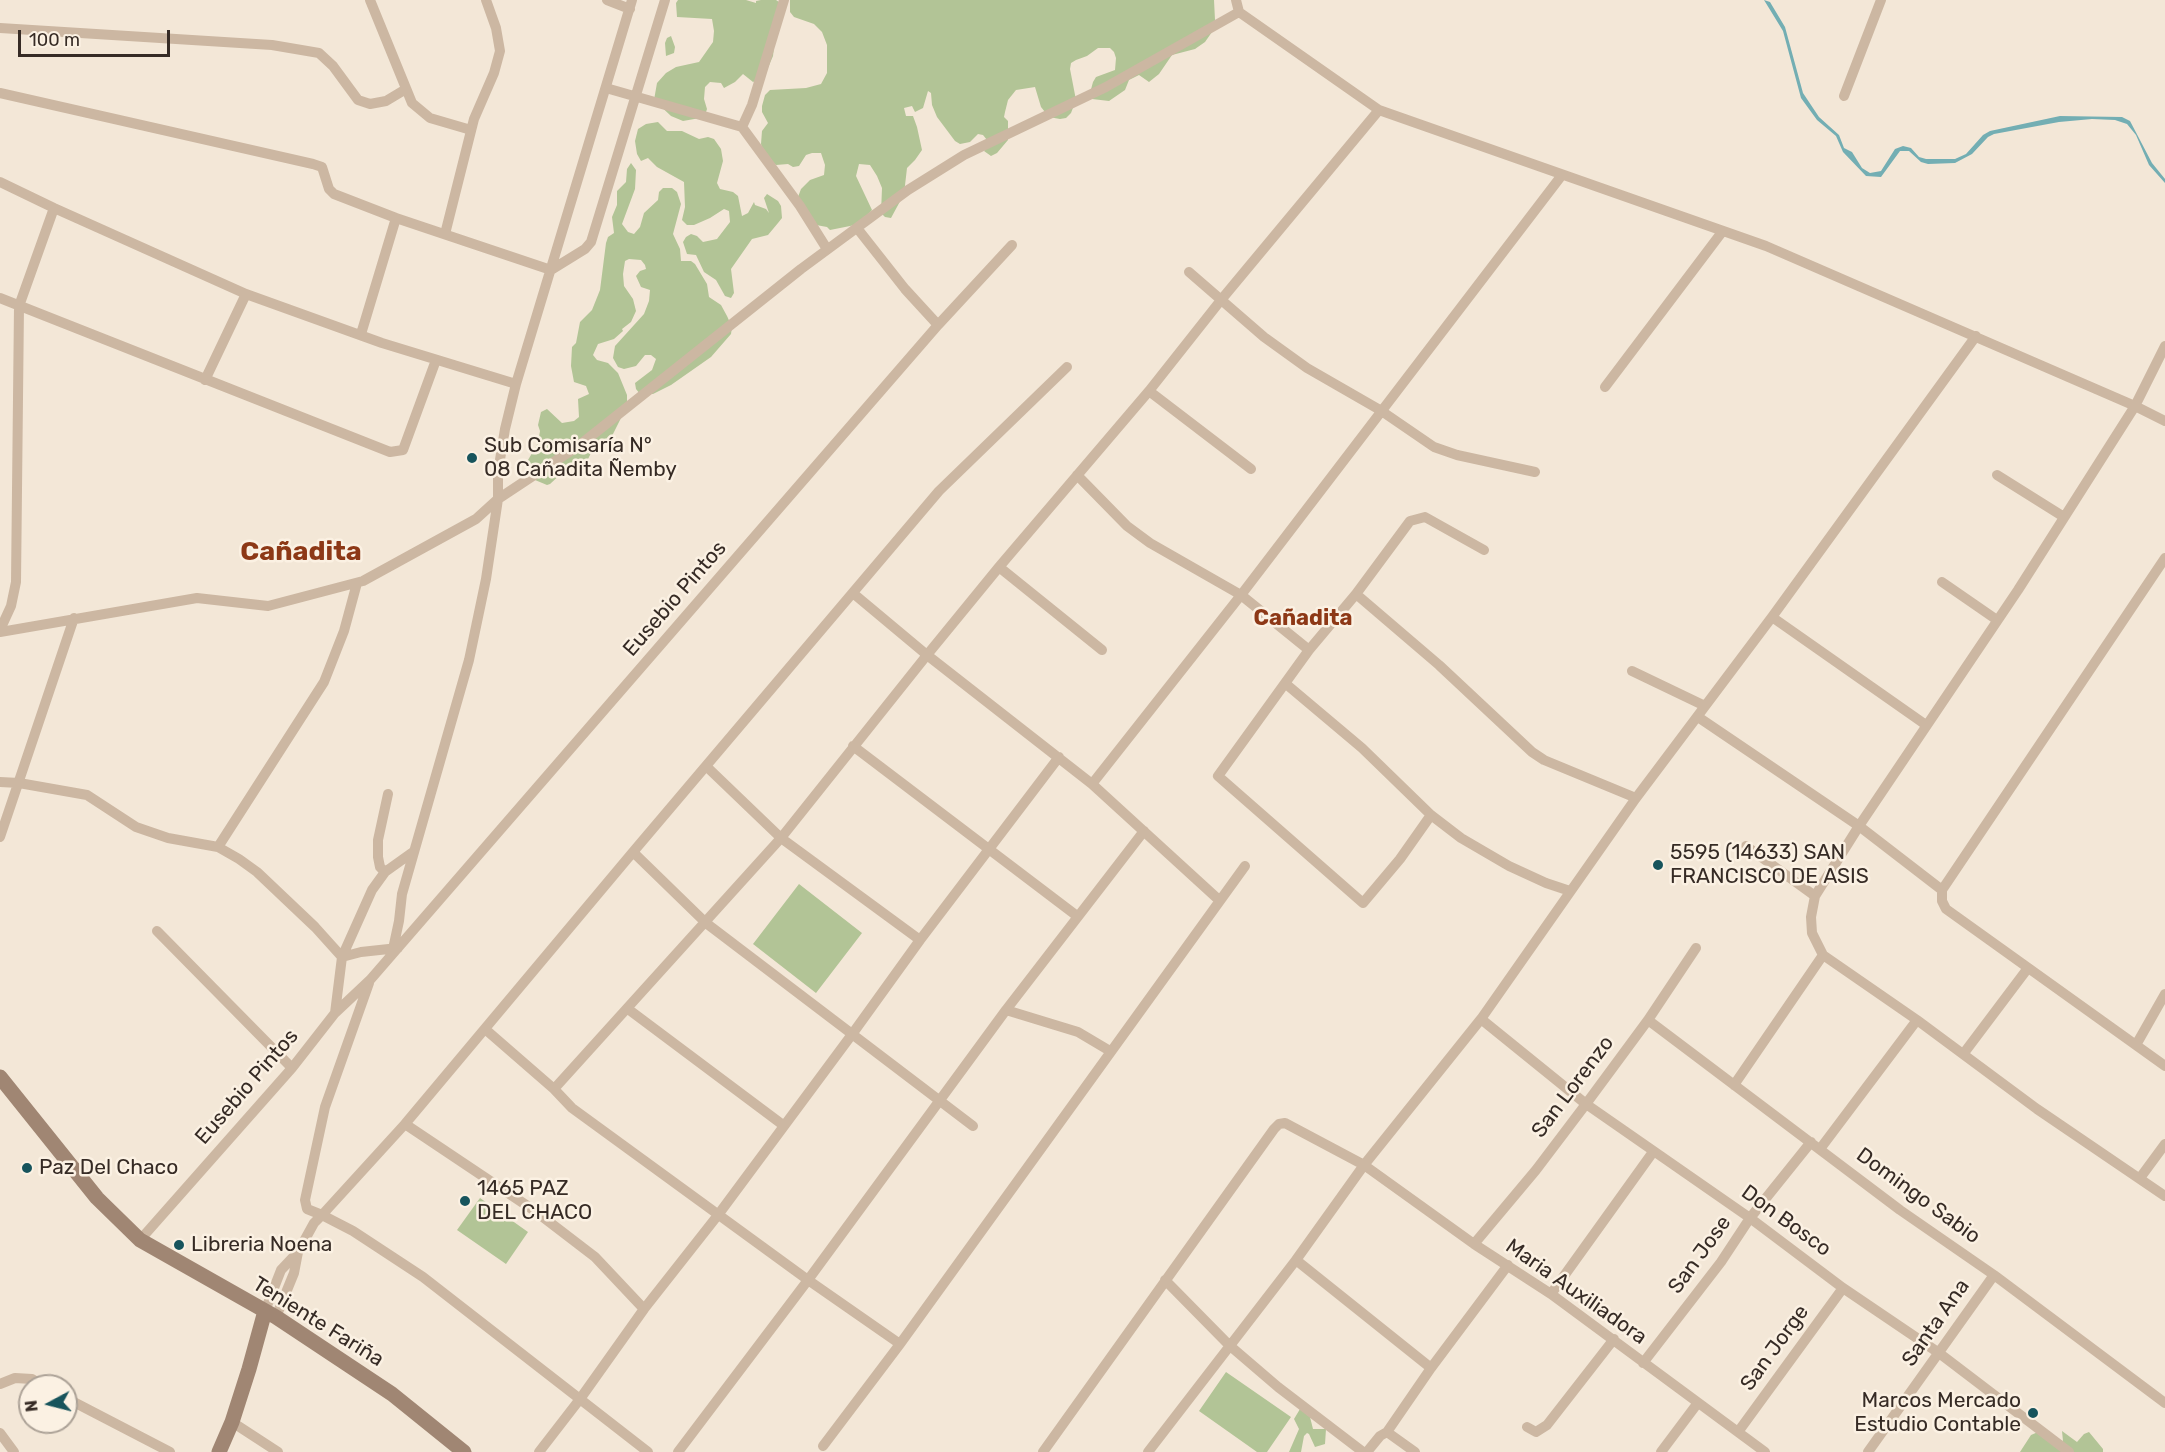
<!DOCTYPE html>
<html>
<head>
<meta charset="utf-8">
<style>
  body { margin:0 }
  #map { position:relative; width:2165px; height:1452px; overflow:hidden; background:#f3e7d7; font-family:Rubik,sans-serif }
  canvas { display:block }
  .north { position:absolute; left:18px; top:1374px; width:60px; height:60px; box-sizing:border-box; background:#fbf1e3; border:2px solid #aca297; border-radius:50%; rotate:263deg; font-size:16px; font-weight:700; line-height:24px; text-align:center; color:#362b25 }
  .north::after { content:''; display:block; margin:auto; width:21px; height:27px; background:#17545c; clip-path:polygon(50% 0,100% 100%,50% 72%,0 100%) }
  .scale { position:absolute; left:18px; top:30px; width:152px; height:27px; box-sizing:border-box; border:3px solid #362b25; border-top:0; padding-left:8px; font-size:18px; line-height:21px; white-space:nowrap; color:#362b25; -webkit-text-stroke:4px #fbf1e3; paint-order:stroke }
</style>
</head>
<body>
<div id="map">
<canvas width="2165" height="1452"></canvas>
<div class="north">N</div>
<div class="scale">100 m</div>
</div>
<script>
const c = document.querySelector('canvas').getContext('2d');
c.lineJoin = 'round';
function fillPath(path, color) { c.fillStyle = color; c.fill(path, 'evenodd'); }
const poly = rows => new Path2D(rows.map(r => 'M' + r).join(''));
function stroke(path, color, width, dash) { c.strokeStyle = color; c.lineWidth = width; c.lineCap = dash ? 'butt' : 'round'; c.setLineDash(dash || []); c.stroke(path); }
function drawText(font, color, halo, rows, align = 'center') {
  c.font = font + ' Rubik,sans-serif'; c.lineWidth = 5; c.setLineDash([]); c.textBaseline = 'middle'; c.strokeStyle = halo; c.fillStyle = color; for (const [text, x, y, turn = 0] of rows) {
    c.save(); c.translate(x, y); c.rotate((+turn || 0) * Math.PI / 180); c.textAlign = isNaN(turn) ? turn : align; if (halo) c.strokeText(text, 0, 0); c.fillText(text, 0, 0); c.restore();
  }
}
fillPath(poly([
  [678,0,746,0,756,3,756,1,761,0,776,0,779,2,773,56,764,77,753,82,743,74,735,82,724,88,721,83,710,82,705,87,704,99,707,109,705,115,700,118,683,121,671,116,654,100,657,83,666,73,676,67,699,62,713,42,714,31,712,19,677,17,676,3],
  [790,0,1214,0,1215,20,1212,32,1205,42,1195,49,1172,55,1159,74,1149,82,1139,75,1129,80,1125,90,1109,101,1092,99,1090,93,1093,82,1096,77,1115,70,1116,58,1114,52,1110,48,1098,48,1087,56,1076,60,1071,63,1070,69,1076,100,1071,113,1066,118,1060,119,1049,117,1041,107,1035,87,1016,90,1008,100,1005,112,1004,117,1008,121,1008,140,997,153,991,156,984,151,987,146,987,140,983,135,978,134,970,142,960,144,955,141,937,117,932,105,931,93,928,91,923,108,915,112,912,106,904,108,906,116,913,116,917,127,922,150,915,160,907,168,904,194,891,218,885,217,881,213,882,188,877,176,870,165,859,164,856,176,872,210,864,219,855,225,830,230,827,227,816,225,798,197,801,189,810,180,824,175,825,165,821,153,812,153,806,155,799,166,793,167,788,164,776,165,765,156,761,144,762,131,768,123,762,112,762,106,765,95,770,90,806,88,821,84,827,73,827,45,822,32,814,24,794,17,790,12],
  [671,36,675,47,674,53,666,56,665,43,667,38],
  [658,122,667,131,682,131,699,139,708,137,714,139,721,149,723,161,717,183,720,189,733,192,738,196,742,216,748,213,754,202,755,205,766,209,769,213,764,198,767,194,778,201,781,206,782,218,778,223,768,235,752,239,731,269,734,293,731,298,725,296,716,280,704,272,696,255,687,254,683,242,686,237,691,234,697,236,703,242,717,239,730,222,729,211,724,209,710,218,694,225,687,225,682,220,685,207,684,182,657,167,648,158,641,161,637,154,635,141,638,129,646,124],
  [631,163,636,170,635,189,622,224,628,232,634,234,640,227,644,213,658,200,659,192,663,188,672,188,677,192,681,204,673,234,680,249,681,261,691,261,695,264,707,284,709,297,721,305,727,316,732,327,731,334,711,357,671,385,653,394,640,394,636,389,635,383,652,370,656,359,651,355,645,355,636,366,624,369,618,367,613,358,615,346,644,314,649,301,650,290,641,287,636,276,640,271,646,269,645,265,641,260,629,259,625,261,623,274,624,286,633,299,636,311,631,322,622,329,623,331,614,339,598,344,593,355,597,360,608,363,618,373,627,395,627,406,609,442,600,450,591,453,588,459,577,465,576,464,562,473,550,484,547,485,535,480,528,466,528,460,538,443,540,431,538,425,541,412,547,409,562,423,574,421,579,417,578,399,589,394,586,386,574,382,571,366,572,347,576,343,580,322,592,310,600,290,606,243,608,237,614,233,612,217,617,205,617,191,626,182,627,169],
  [799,884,862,933,816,993,753,944],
  [480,1198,528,1232,506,1264,457,1230],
  [1226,1372,1291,1417,1267,1452,1257,1452,1199,1411],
  [1300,1409,1310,1417,1313,1429,1326,1429,1325,1444,1315,1447,1309,1434,1307,1433,1304,1436,1301,1452,1289,1452,1299,1429,1294,1419],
  [2062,1431,2077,1442,2084,1434,2089,1432,2103,1449,2103,1452,2020,1452,2031,1435,2038,1432,2063,1441]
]), '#b2c496');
fillPath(poly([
  [1764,0,1770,2,1785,27,1803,93,1819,117,1839,135,1844,148,1852,152,1862,168,1870,173,1881,171,1895,149,1903,146,1911,148,1919,157,1926,159,1955,159,1966,154,1983,135,1990,131,2060,116,2122,117,2130,121,2152,163,2165,179,2165,183,2149,165,2136,135,2127,124,2115,120,2092,119,2059,122,1994,134,1988,137,1972,154,1955,163,1928,164,1921,162,1909,151,1900,151,1881,177,1866,176,1843,152,1836,136,1817,120,1801,98,1783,31]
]), '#73aeb3');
stroke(poly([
  [370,0,412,103,430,118,471,130],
  [607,0,630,9],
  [1236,0,1239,12,1379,110,1766,246,2135,406,2165,346],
  [0,28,272,45,319,53,333,66,358,100,370,104,386,101,406,89],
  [606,88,742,127,800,206,827,249],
  [0,93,313,164,322,167,329,189,334,194,396,218,551,270,585,249,591,242,665,0],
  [1844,96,1881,0],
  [742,127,752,105,784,0],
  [0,182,54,208,246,294,382,343,516,384],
  [857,228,905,289,938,325],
  [445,234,474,119,494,73,500,51,496,28,486,0],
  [1189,272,1264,337,1307,368,1380,410,1434,447,1457,455,1535,472],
  [0,298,390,452,403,450,436,360],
  [361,334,396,218],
  [205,380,246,294],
  [1605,387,1722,232],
  [1149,391,1251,469],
  [2165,421,2135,406,2018,590,1859,826,1815,896,1811,917,1812,933,1823,955,1917,1020,2037,1109,2165,1196],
  [1077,475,1127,526,1150,543,1241,595,1309,650],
  [1997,475,2064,517],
  [2165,558,1942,890,1942,901,1946,909,2165,1066],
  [999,567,1102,650],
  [1942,582,1997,620],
  [854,594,927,655,1092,784,1219,900],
  [1356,594,1439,665,1532,752,1544,760,1636,798],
  [1772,617,1926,725],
  [0,630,11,606,16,582,19,306,54,208],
  [0,632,197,598,268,606,363,581,476,519,498,499,581,444,801,269,908,190,964,155,1106,87,1239,12],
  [1632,671,1705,706],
  [1286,684,1362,748,1431,815,1461,838,1509,866,1546,883,1570,891],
  [1698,717,1859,826,1942,890],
  [853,746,1077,916],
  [707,767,781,838,920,940],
  [0,782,19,783,87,795,136,827,168,838,218,847,239,859,257,872,315,927,342,957,335,1013,370,980,938,325,1012,245],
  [1092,784,1241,595,1562,175],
  [1431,815,1400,859,1363,903,1218,776,1309,650,1356,594,1410,521,1425,517,1484,550],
  [0,837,74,618],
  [1746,846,1815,896],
  [218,847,324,682,344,631,357,583],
  [633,852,706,923,973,1126],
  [385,872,380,867,378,857,378,840,388,794],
  [157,931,292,1068],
  [398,948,361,952,342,957,372,890,385,872,413,852],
  [393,949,399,921,402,894,469,660,486,579,498,499,498,472,505,429,516,384,632,0],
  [628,1009,783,1125],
  [1006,1010,1078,1032,1110,1051],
  [1481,1019,1586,1104,1750,1218,1843,1288,1939,1353,2069,1452],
  [1648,1020,1900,1210,1994,1275,2165,1403],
  [485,1029,554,1089,572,1108,808,1280,900,1344],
  [2136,1045,2165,994],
  [1964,1053,2028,968],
  [1734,1085,1823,955],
  [554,1089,781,838,927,655,999,567,1149,391,1221,300,1379,110],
  [405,1124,535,1211,595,1257,644,1309],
  [1820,1149,1917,1020],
  [2140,1178,2165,1144],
  [140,1240,292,1068,335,1013],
  [1474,1244,1536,1170,1586,1104,1648,1020,1696,948],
  [1165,1280,1229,1345,1278,1387,1363,1452],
  [1551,1294,1653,1152],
  [265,1311,281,1270,298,1252,314,1223,322,1215,307,1209,305,1200,325,1107,369,983],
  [276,1317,294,1273,298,1252],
  [1643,1363,1721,1262,1750,1218,1811,1142],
  [1431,1368,1296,1260,1364,1165,1481,1019,1636,798,1772,617,1976,336],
  [0,1384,15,1378,32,1379,43,1386],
  [66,1398,170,1452],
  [232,1422,278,1452],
  [1527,1427,1536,1432,1547,1425,1614,1339],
  [1387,1432,1415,1452],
  [1738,1432,1843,1288],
  [0,1433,14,1452],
  [823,1446,900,1344,1245,866],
  [539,1452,580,1399,644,1309,718,1215,853,1033,920,940,1059,757],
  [648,1452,423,1277,353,1231,322,1215,405,1124,633,852,939,491,1067,367],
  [678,1452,808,1280,1006,1010,1144,831],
  [1043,1452,1274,1129,1279,1124,1285,1123,1364,1165,1474,1244,1551,1294,1765,1452],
  [1148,1452,1296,1260],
  [1367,1452,1380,1436,1387,1432,1431,1368,1508,1265],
  [1661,1452,1697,1404],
  [1868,1452,1994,1275]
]), '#ccb7a2', 10);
stroke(poly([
  [0,1077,97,1198,140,1240,276,1317,392,1394,464,1452],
  [219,1452,232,1422,249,1369,265,1311]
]), '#a08673', 15);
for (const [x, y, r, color] of [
  [472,458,6,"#17545c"],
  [1658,865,6,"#17545c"],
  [27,1168,6,"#17545c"],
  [465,1201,6,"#17545c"],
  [179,1245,6,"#17545c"],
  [2033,1413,6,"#17545c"]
]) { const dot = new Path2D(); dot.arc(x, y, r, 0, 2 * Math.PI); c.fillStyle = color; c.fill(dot); stroke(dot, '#fbf1e3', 2); }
drawText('21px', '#362b25', '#fbf1e3', [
  ["Sub Comisaría N°",484,446],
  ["08 Cañadita Ñemby",484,470],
  ["5595 (14633) SAN",1670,853],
  ["FRANCISCO DE ASIS",1670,877],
  ["Paz Del Chaco",39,1168],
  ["1465 PAZ",477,1189],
  ["DEL CHACO",477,1213],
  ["Libreria Noena",191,1245],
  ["Marcos Mercado",2021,1401,"right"],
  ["Estudio Contable",2021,1425,"right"]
], 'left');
drawText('21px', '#362b25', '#fbf1e3', [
  ["Eusebio Pintos",675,599,-49],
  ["Eusebio Pintos",247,1087,-49],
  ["San Lorenzo",1573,1087,-53],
  ["Domingo Sabio",1918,1196,36],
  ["Don Bosco",1786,1221,36],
  ["San Jose",1700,1255,-54],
  ["Maria Auxiliadora",1576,1292,35],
  ["Teniente Fariña",318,1322,32],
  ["Santa Ana",1936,1323,-55],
  ["San Jorge",1775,1348,-54]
]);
drawText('bold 22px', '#8d3816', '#fbf1e3', [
  ["Cañadita",1303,619]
]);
drawText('bold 27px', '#8d3816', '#fbf1e3', [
  ["Cañadita",301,552]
]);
</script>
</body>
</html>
